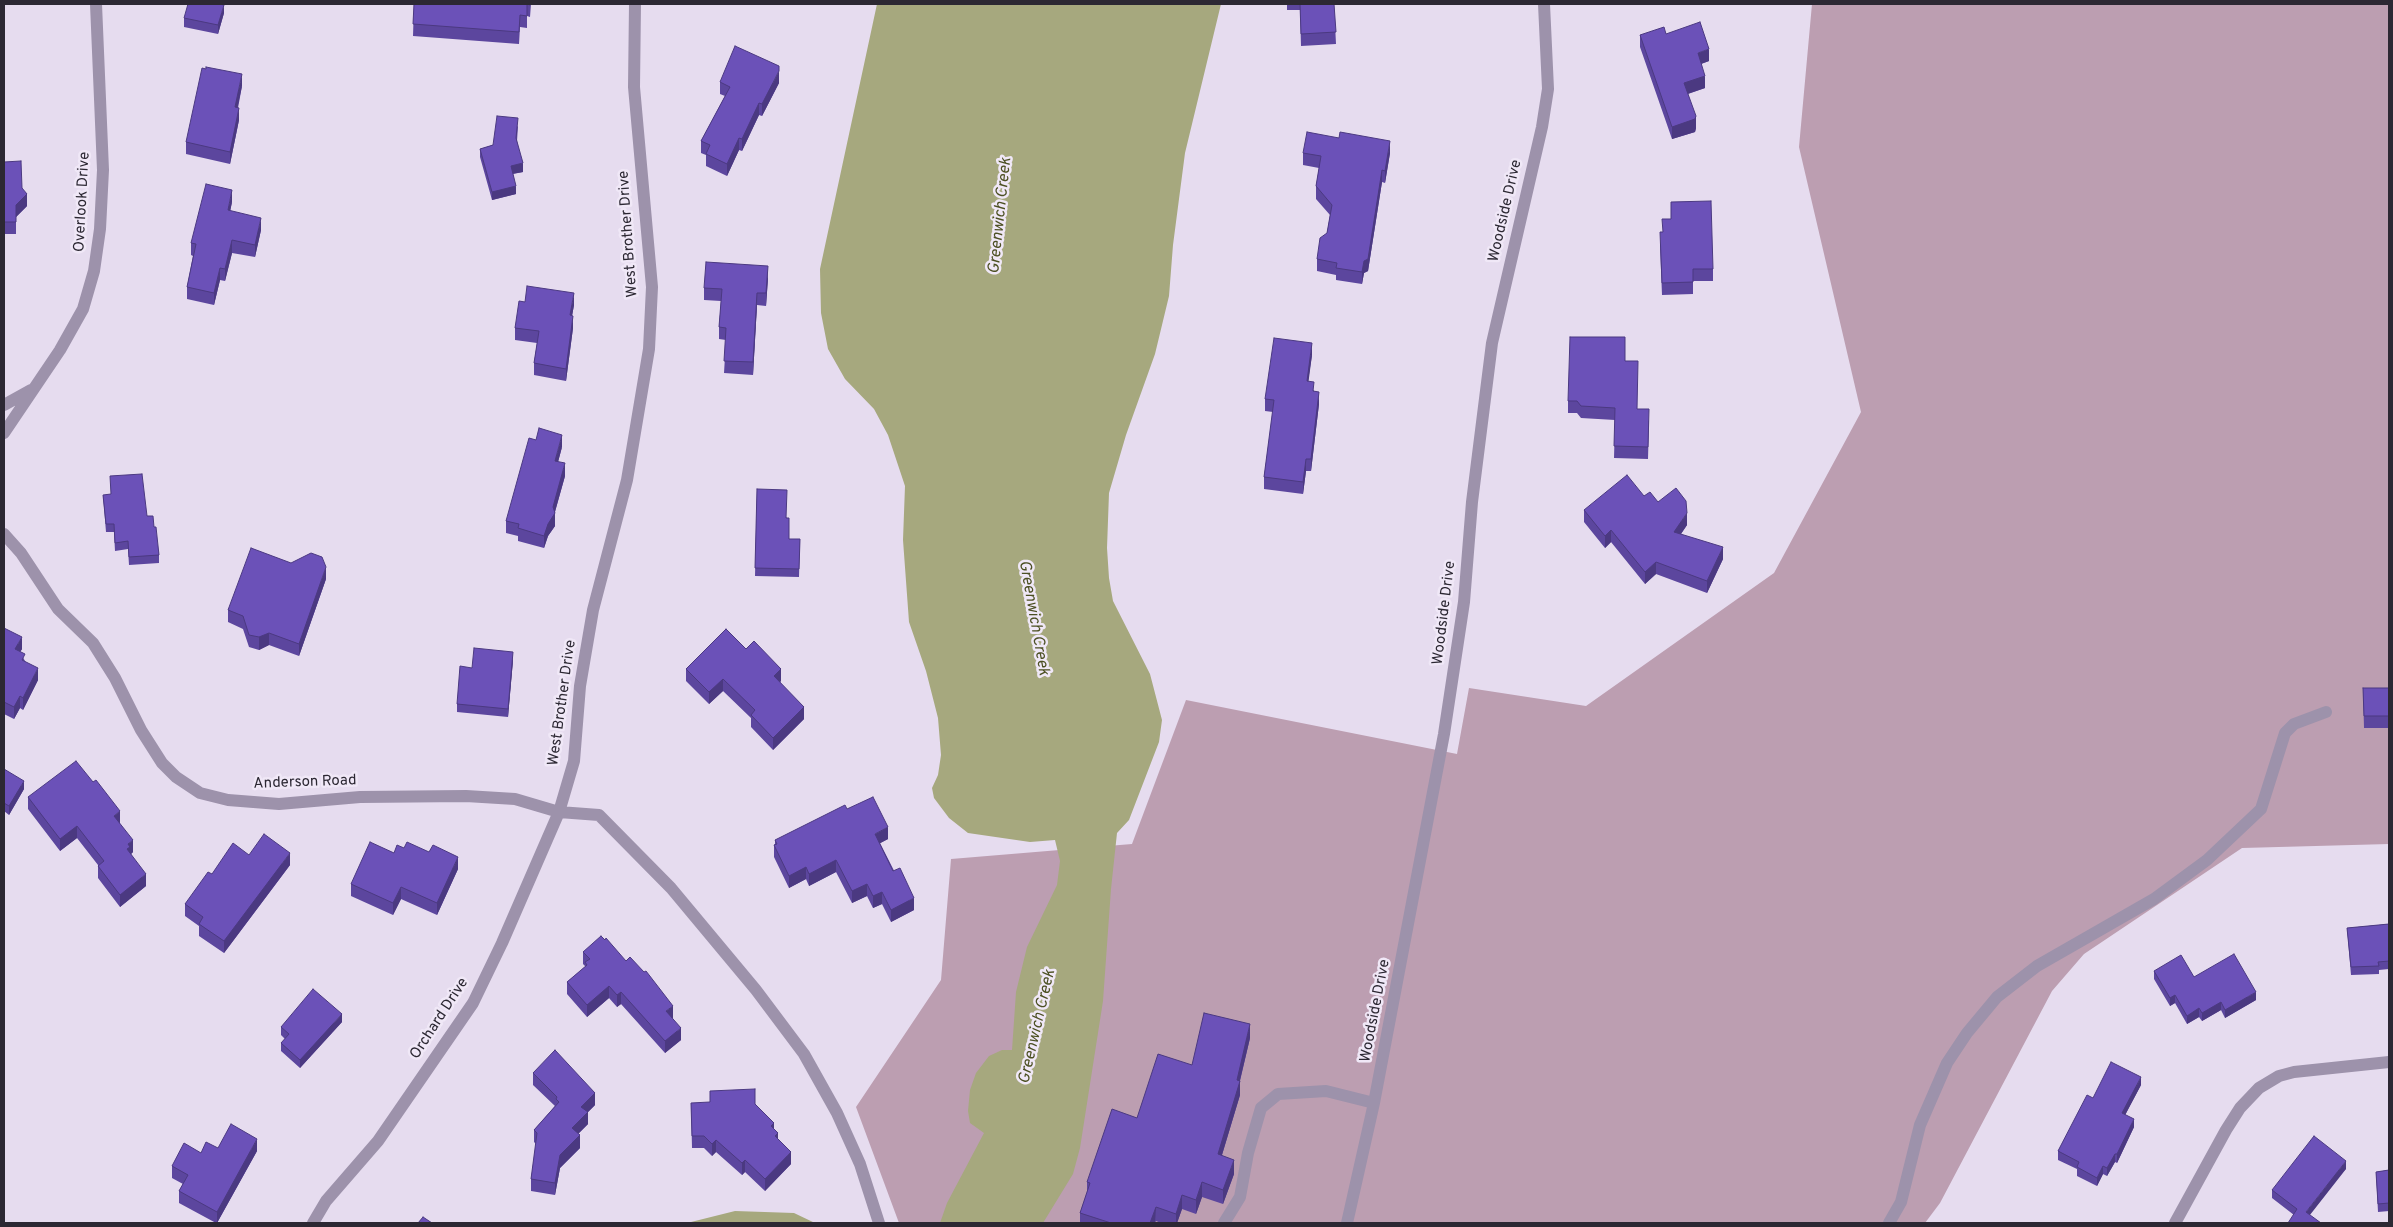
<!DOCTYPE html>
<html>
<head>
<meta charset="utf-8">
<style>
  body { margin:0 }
  #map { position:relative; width:2393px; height:1227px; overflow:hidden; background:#e6dcef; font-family:Overpass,sans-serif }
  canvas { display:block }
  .frame { position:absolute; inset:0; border:5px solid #2c2833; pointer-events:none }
</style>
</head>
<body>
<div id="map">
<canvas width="2393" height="1227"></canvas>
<div class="frame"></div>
</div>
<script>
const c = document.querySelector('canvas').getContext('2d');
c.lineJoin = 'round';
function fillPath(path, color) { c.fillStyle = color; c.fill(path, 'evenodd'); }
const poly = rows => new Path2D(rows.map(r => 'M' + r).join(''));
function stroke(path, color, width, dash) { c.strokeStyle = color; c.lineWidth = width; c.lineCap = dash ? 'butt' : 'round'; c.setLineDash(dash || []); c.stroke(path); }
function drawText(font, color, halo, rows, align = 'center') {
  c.font = font + ' Overpass,sans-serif'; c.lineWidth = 5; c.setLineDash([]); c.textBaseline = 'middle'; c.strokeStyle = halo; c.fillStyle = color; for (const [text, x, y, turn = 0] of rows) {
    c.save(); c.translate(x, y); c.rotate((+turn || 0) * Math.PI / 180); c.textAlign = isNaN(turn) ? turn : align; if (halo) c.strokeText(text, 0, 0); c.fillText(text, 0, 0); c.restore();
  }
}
fillPath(poly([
  [1812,4,2389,4,2389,844,2242,848,2084,954,2052,991,1940,1203,1925,1223,899,1223,856,1107,941,980,951,859,1132,844,1186,700,1457,754,1469,688,1586,706,1774,573,1861,412,1799,147]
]), '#bc9eb1');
fillPath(poly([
  [877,4,1221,4,1185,153,1173,245,1169,296,1155,354,1126,435,1109,493,1107,548,1109,578,1113,601,1150,674,1162,720,1159,742,1129,820,1117,833,1111,889,1103,1001,1080,1148,1073,1174,1043,1223,940,1223,947,1203,984,1133,970,1123,968,1111,970,1090,976,1073,989,1056,1002,1050,1012,1050,1016,992,1027,947,1057,885,1060,861,1055,840,1030,842,968,833,949,818,934,798,932,788,938,775,941,755,938,718,926,671,909,622,903,540,905,486,888,435,874,409,845,379,828,349,821,313,820,269],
  [735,1211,794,1213,815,1223,687,1223]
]), '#a6a87e');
stroke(poly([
  [635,4,634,87,652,287,649,349,627,480,593,610,580,686,574,761,559,812,599,815,671,888,756,990,804,1054,837,1113,860,1164,879,1223],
  [4,405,31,390],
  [4,433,60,350,83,309,94,271,100,229,103,170,96,4],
  [4,534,21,553,58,609,93,643,115,678,141,730,162,763,176,777,200,793,228,800,279,804,360,797,466,796,515,799,559,812,502,943,473,1003,378,1141,326,1201,313,1223],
  [1224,1223,1240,1197,1248,1153,1261,1108,1278,1094,1326,1091,1374,1103],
  [1347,1223,1374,1103,1444,734,1464,602,1472,502,1492,343,1542,127,1548,89,1544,4],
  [1889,1223,1901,1202,1920,1125,1947,1063,1967,1033,1997,997,2037,966,2154,899,2207,860,2261,809,2285,733,2294,724,2326,712],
  [2175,1223,2226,1130,2240,1108,2259,1088,2279,1076,2294,1072,2389,1062]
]), '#9d92ab', 12);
fillPath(poly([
  [414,4,531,4,530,17,527,16,527,28,520,27,519,44,413,36],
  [1287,4,1334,4,1336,44,1301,46,1300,10,1287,10],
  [224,13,218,34,184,27,184,18],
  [1666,34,1709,61,1701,64,1705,88,1688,94,1696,128,1695,132,1672,139,1640,47,1640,35],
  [720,82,779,83,762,116,759,115,742,151,739,150,727,176,706,166,706,155,701,153,701,141,725,96,720,94],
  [242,86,238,108,239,120,230,164,186,154,186,142],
  [518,126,517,141,523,172,513,174,516,194,492,200,480,157,480,149,493,145],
  [1303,153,1390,153,1385,183,1382,182,1368,271,1364,273,1362,284,1336,280,1336,275,1317,271,1317,259,1327,233,1330,215,1316,199,1316,186,1319,168,1303,165],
  [4,162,22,188,27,206,16,217,16,234,4,234],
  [232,202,230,211,261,230,255,257,232,253,225,281,220,280,214,305,187,299,187,287,193,256,191,255,191,243],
  [1660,244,1713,269,1713,281,1693,281,1693,294,1662,295],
  [768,278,766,306,757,305,753,375,724,373,726,340,719,339,719,327,721,301,704,300,704,288],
  [525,302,574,305,572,316,573,328,566,381,534,375,534,363,537,343,515,340,515,328],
  [1312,355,1308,381,1314,391,1319,404,1311,471,1306,471,1303,494,1264,489,1264,477,1273,412,1265,411,1265,399],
  [1625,361,1637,409,1649,421,1648,459,1614,458,1615,420,1581,418,1577,413,1568,413,1568,401],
  [562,447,558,462,565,476,555,512,555,526,548,536,544,548,518,541,518,536,506,533,506,521],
  [757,489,787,518,789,539,800,539,799,577,755,576],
  [103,495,147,516,154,527,159,555,159,563,129,565,128,549,115,551,114,532,106,532],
  [1644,496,1658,502,1687,525,1681,534,1723,559,1707,593,1656,574,1645,584,1611,542,1605,548,1584,522,1584,510],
  [326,579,299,656,269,645,259,650,249,647,243,629,228,622,228,610],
  [4,628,22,649,20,652,25,661,38,680,23,710,20,708,14,719,4,714],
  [746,649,781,681,780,682,804,719,773,750,751,727,751,718,723,691,709,704,686,681,686,669],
  [513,660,508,717,457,712,457,704,472,668],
  [2363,688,2389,688,2389,728,2364,728],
  [4,769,24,789,9,815,4,811],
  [28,797,120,824,133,852,131,854,146,886,120,907,98,878,98,865,77,838,60,851,28,809],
  [888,839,880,843,914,910,891,922,882,904,873,908,867,896,852,903,836,872,809,886,806,879,789,888,774,857,774,845,775,844,775,840],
  [404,848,458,869,437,915,401,899,393,915,351,896,351,884,394,853],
  [249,855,290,865,224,953,199,936,199,926,185,916,185,904,212,874],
  [2389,924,2389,969,2379,970,2379,974,2351,975,2347,928],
  [583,952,673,1018,672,1018,681,1040,665,1053,621,1004,617,1007,609,998,587,1017,567,994,567,982,585,967,585,966,583,964],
  [2154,971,2194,977,2256,1000,2225,1018,2221,1010,2202,1021,2199,1017,2187,1024,2175,1003,2170,1006,2154,979],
  [342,1022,300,1068,281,1051,281,1043,285,1039,281,1035,281,1027],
  [1250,1038,1240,1081,1240,1095,1222,1155,1234,1174,1223,1204,1202,1197,1196,1214,1182,1209,1177,1223,1161,1223,1156,1221,1155,1223,1080,1223,1080,1213,1087,1193,1087,1182,1137,1118,1192,1065],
  [533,1073,595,1105,588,1112,588,1124,578,1134,580,1148,560,1168,555,1195,531,1191,531,1179,536,1144,534,1142,534,1130,555,1106,533,1085],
  [2141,1085,2125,1115,2134,1127,2117,1163,2115,1162,2107,1176,2103,1174,2097,1186,2077,1176,2077,1169,2058,1160,2058,1151,2093,1098],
  [691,1103,755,1104,774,1129,778,1140,791,1164,765,1191,745,1172,742,1175,716,1152,712,1156,704,1148,692,1148],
  [218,1148,257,1151,217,1223,216,1223,179,1203,179,1191,183,1184,172,1178,172,1166,201,1153],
  [2346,1169,2294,1215,2272,1198,2272,1190],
  [2389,1170,2389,1211,2378,1212,2376,1172]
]), '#5c469e');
fillPath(poly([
  [224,5,224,13,218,34,218,25],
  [1709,49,1709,61,1698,65,1698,53],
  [779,71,779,83,762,116,762,104],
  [242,74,242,86,235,119,235,107],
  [1705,76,1705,88,1684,95,1684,83],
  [759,103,759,115,742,151,742,139],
  [239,108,239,120,230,164,230,152],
  [1696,116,1696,128,1695,132,1672,139,1672,127],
  [739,138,739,150,727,176,727,164],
  [1390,141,1390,153,1385,183,1385,171],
  [523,163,523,172,511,174,511,166],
  [1382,170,1382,182,1368,271,1364,273,1362,284,1362,272],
  [516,186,516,194,492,200,492,192],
  [232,190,232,202,228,222,228,210],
  [27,194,27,206,16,217,16,205],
  [261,218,261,230,255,257,255,245],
  [232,240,232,253,225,281,225,269],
  [768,266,768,278,766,306,766,293],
  [220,268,220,280,214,305,214,293],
  [574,293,574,305,570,327,570,315],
  [757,293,757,305,753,375,753,362],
  [573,316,573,328,566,381,566,369],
  [1312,343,1312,355,1307,393,1307,381],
  [1319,392,1319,404,1311,471,1311,459],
  [562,435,562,447,555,473,555,461],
  [1306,459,1306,471,1303,494,1303,482],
  [565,463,565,476,554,515,555,513,555,526,548,536,544,548,544,536],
  [1687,513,1687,525,1674,544,1674,532],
  [1611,530,1611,542,1605,548,1605,536],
  [1723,547,1723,559,1707,593,1707,581],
  [1656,562,1656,574,1645,584,1645,572],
  [326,567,326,579,299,656,299,644],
  [269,633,269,645,259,650,259,637],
  [22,637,22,649,15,661,15,649],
  [513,652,513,660,508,717,508,709],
  [38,668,38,680,23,710,23,698],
  [781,669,781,681,774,688,774,676],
  [723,679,723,691,709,704,709,692],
  [20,696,20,708,14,719,14,707],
  [804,707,804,719,773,750,773,738],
  [24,781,24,789,9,815,9,806],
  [120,811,120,824,114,829,114,816],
  [77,826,77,838,60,851,60,839],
  [888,827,888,839,875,846,875,834],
  [133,840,133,852,130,855,127,861,128,844],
  [290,853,290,865,224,953,224,941],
  [458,857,458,869,437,915,437,903],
  [836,860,836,872,809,886,809,874],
  [806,867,806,879,789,888,789,876],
  [146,874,146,886,120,907,120,895],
  [867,884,867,896,852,903,852,891],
  [401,887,401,899,393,915,393,903],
  [882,892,882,904,873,908,873,896],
  [914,898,914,910,891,922,891,910],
  [609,986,609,998,587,1017,587,1005],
  [621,992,621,1004,617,1007,617,995],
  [2256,992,2256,1000,2225,1018,2225,1010],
  [2175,995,2175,1003,2170,1006,2170,998],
  [2221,1002,2221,1010,2202,1021,2202,1013],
  [673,1006,673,1018,666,1023,666,1011],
  [2199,1008,2199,1017,2187,1024,2187,1016],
  [342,1014,342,1022,300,1068,300,1060],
  [1250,1024,1250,1038,1239,1084,1240,1081,1240,1095,1218,1168,1218,1154],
  [681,1028,681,1040,665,1053,665,1041],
  [2141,1077,2141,1085,2122,1121,2122,1113],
  [595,1093,595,1105,588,1112,588,1124,572,1140,572,1128,581,1107],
  [2134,1119,2134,1127,2117,1163,2117,1154],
  [774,1123,774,1135,771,1126],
  [778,1133,778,1145,775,1136],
  [580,1135,580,1148,560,1168,555,1195,555,1183,560,1155],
  [257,1139,257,1151,217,1223,217,1212],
  [716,1140,716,1152,712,1156,712,1144],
  [791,1152,791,1164,765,1191,765,1179],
  [2115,1154,2115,1162,2107,1176,2107,1168],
  [745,1160,745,1172,742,1175,742,1163],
  [1234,1160,1234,1174,1223,1204,1223,1190],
  [2346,1161,2346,1169,2306,1220,2306,1212],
  [2103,1166,2103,1174,2097,1186,2097,1178],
  [1202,1182,1202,1197,1196,1214,1196,1200],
  [1182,1195,1182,1209,1177,1223,1176,1223,1176,1214],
  [1156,1207,1155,1223,1150,1223]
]), '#4b3981');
const building = poly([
  [188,4,219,4,224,5,218,25,184,18,188,4],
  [414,4,530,4,530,5,527,4,527,16,520,15,519,32,413,24,414,4],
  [1300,4,1334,4,1336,32,1301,34,1300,4],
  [1700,22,1709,49,1698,53,1705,76,1684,83,1696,116,1695,119,1672,127,1640,35,1664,27,1666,34,1700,22],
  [735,46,779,66,779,71,762,104,759,103,742,139,739,138,727,164,706,154,710,145,701,141,730,87,720,82,735,46],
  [206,67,242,74,235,107,239,108,230,152,186,142,202,68,206,69,206,67],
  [497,116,518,118,516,138,523,163,511,166,516,186,492,192,480,149,493,145,497,116],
  [1307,132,1339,138,1340,132,1390,141,1385,171,1382,170,1368,259,1364,261,1362,272,1336,268,1337,263,1317,259,1320,238,1327,233,1332,205,1316,186,1321,156,1303,153,1307,132],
  [21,161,22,188,27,194,16,205,16,222,4,222,4,162,21,161],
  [206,184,232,190,228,210,261,218,255,245,232,240,225,269,220,268,214,293,187,287,196,244,191,243,206,184],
  [1711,201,1713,269,1693,269,1693,282,1662,283,1660,232,1663,232,1662,219,1671,219,1671,202,1711,201],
  [706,262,768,266,766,293,757,293,753,362,724,361,726,328,719,327,722,289,704,288,706,262],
  [527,286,574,293,570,315,573,316,566,369,534,363,539,331,515,328,519,301,525,302,527,286],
  [1570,337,1625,337,1625,361,1638,361,1637,409,1649,409,1648,447,1614,446,1615,408,1581,406,1577,401,1568,401,1570,337],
  [1274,338,1312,343,1307,381,1314,382,1313,391,1319,392,1311,459,1306,459,1303,482,1264,477,1274,400,1265,399,1274,338],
  [539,428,562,435,555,461,565,463,553,507,555,513,548,524,544,536,518,528,519,524,506,521,529,438,536,440,539,428],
  [142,474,147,516,153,516,154,527,156,527,159,555,129,557,128,541,115,543,114,524,106,524,103,495,111,494,110,476,142,474],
  [1627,475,1644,496,1650,492,1658,502,1676,488,1686,501,1687,513,1674,532,1723,547,1707,581,1656,562,1645,572,1611,530,1605,536,1584,510,1627,475],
  [757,489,787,490,786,518,789,518,789,539,800,539,799,569,755,568,757,489],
  [251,548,291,563,311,553,322,557,326,567,299,644,269,633,259,637,249,635,243,616,228,610,251,548],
  [4,628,22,637,15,649,25,654,22,660,38,668,23,698,20,696,14,707,4,702,4,628],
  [726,629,746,649,754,641,781,669,774,676,804,707,773,738,751,715,755,710,723,679,709,692,686,669,726,629],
  [474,648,513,652,508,709,457,704,460,666,472,668,474,648],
  [2363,688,2389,688,2389,716,2364,716,2363,688],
  [76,761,93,782,96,780,120,811,114,816,133,840,128,844,130,847,127,849,146,874,120,895,98,866,104,861,77,826,60,839,28,797,76,761],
  [4,769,24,781,9,806,4,803,4,769],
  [873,797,888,827,875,834,893,871,900,868,914,898,891,910,882,892,873,896,867,884,852,891,836,860,809,874,806,867,789,876,774,845,777,844,775,840,845,805,847,809,873,797],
  [264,834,290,853,224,941,199,924,203,917,185,904,208,872,212,874,233,843,249,855,264,834],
  [370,842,394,853,397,845,404,848,407,842,429,852,433,845,458,857,437,903,401,887,393,903,351,884,370,842],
  [2389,924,2389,961,2378,962,2379,966,2351,967,2347,928,2389,924],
  [601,936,605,940,606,938,626,961,630,957,644,972,646,971,673,1006,666,1011,681,1028,665,1041,621,992,617,995,609,986,587,1005,567,982,587,965,585,962,590,959,583,952,601,936],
  [2234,954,2256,992,2225,1010,2221,1002,2202,1013,2199,1008,2187,1016,2175,995,2170,998,2154,971,2181,955,2194,977,2234,954],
  [313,989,342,1014,300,1060,281,1043,289,1034,281,1027,313,989],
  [1204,1013,1250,1024,1237,1080,1240,1081,1218,1154,1234,1160,1223,1190,1202,1182,1196,1200,1182,1195,1176,1214,1156,1207,1150,1223,1111,1223,1080,1213,1090,1183,1087,1182,1112,1109,1137,1118,1158,1054,1192,1065,1204,1013],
  [555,1050,595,1093,581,1107,588,1112,572,1128,580,1135,560,1155,555,1183,531,1179,537,1133,534,1130,559,1102,556,1099,557,1097,533,1073,555,1050],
  [2111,1062,2141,1077,2122,1113,2134,1119,2117,1154,2115,1154,2107,1168,2103,1166,2097,1178,2077,1167,2079,1162,2058,1151,2087,1095,2093,1098,2111,1062],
  [755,1089,755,1104,774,1123,771,1126,778,1133,775,1136,791,1152,765,1179,745,1160,742,1163,716,1140,712,1144,704,1136,692,1136,691,1103,710,1102,710,1091,755,1089],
  [231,1124,257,1139,217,1212,179,1191,188,1175,172,1166,184,1143,201,1153,206,1142,218,1148,231,1124],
  [2314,1136,2346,1161,2306,1212,2321,1223,2288,1223,2297,1209,2272,1190,2314,1136],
  [2389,1170,2389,1203,2378,1204,2376,1172,2389,1170],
  [423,1217,432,1223,418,1223,423,1217]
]);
fillPath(building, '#6b51b8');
stroke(building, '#4b3981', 1);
drawText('15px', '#2c2833', '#f0e8f7', [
  ["Overlook Drive",83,202,-87],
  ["Woodside Drive",1506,211,-77],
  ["West Brother Drive",629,234,-94],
  ["Woodside Drive",1445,613,-83],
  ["West Brother Drive",563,703,-82],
  ["Anderson Road",305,783,-2],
  ["Woodside Drive",1376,1011,-79],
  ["Orchard Drive",440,1019,-57]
]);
drawText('italic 16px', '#4c5023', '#f0e8f7', [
  ["Greenwich Creek",1001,216,-84],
  ["Greenwich Creek",1033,618,80],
  ["Greenwich Creek",1038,1027,-77]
]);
</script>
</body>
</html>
